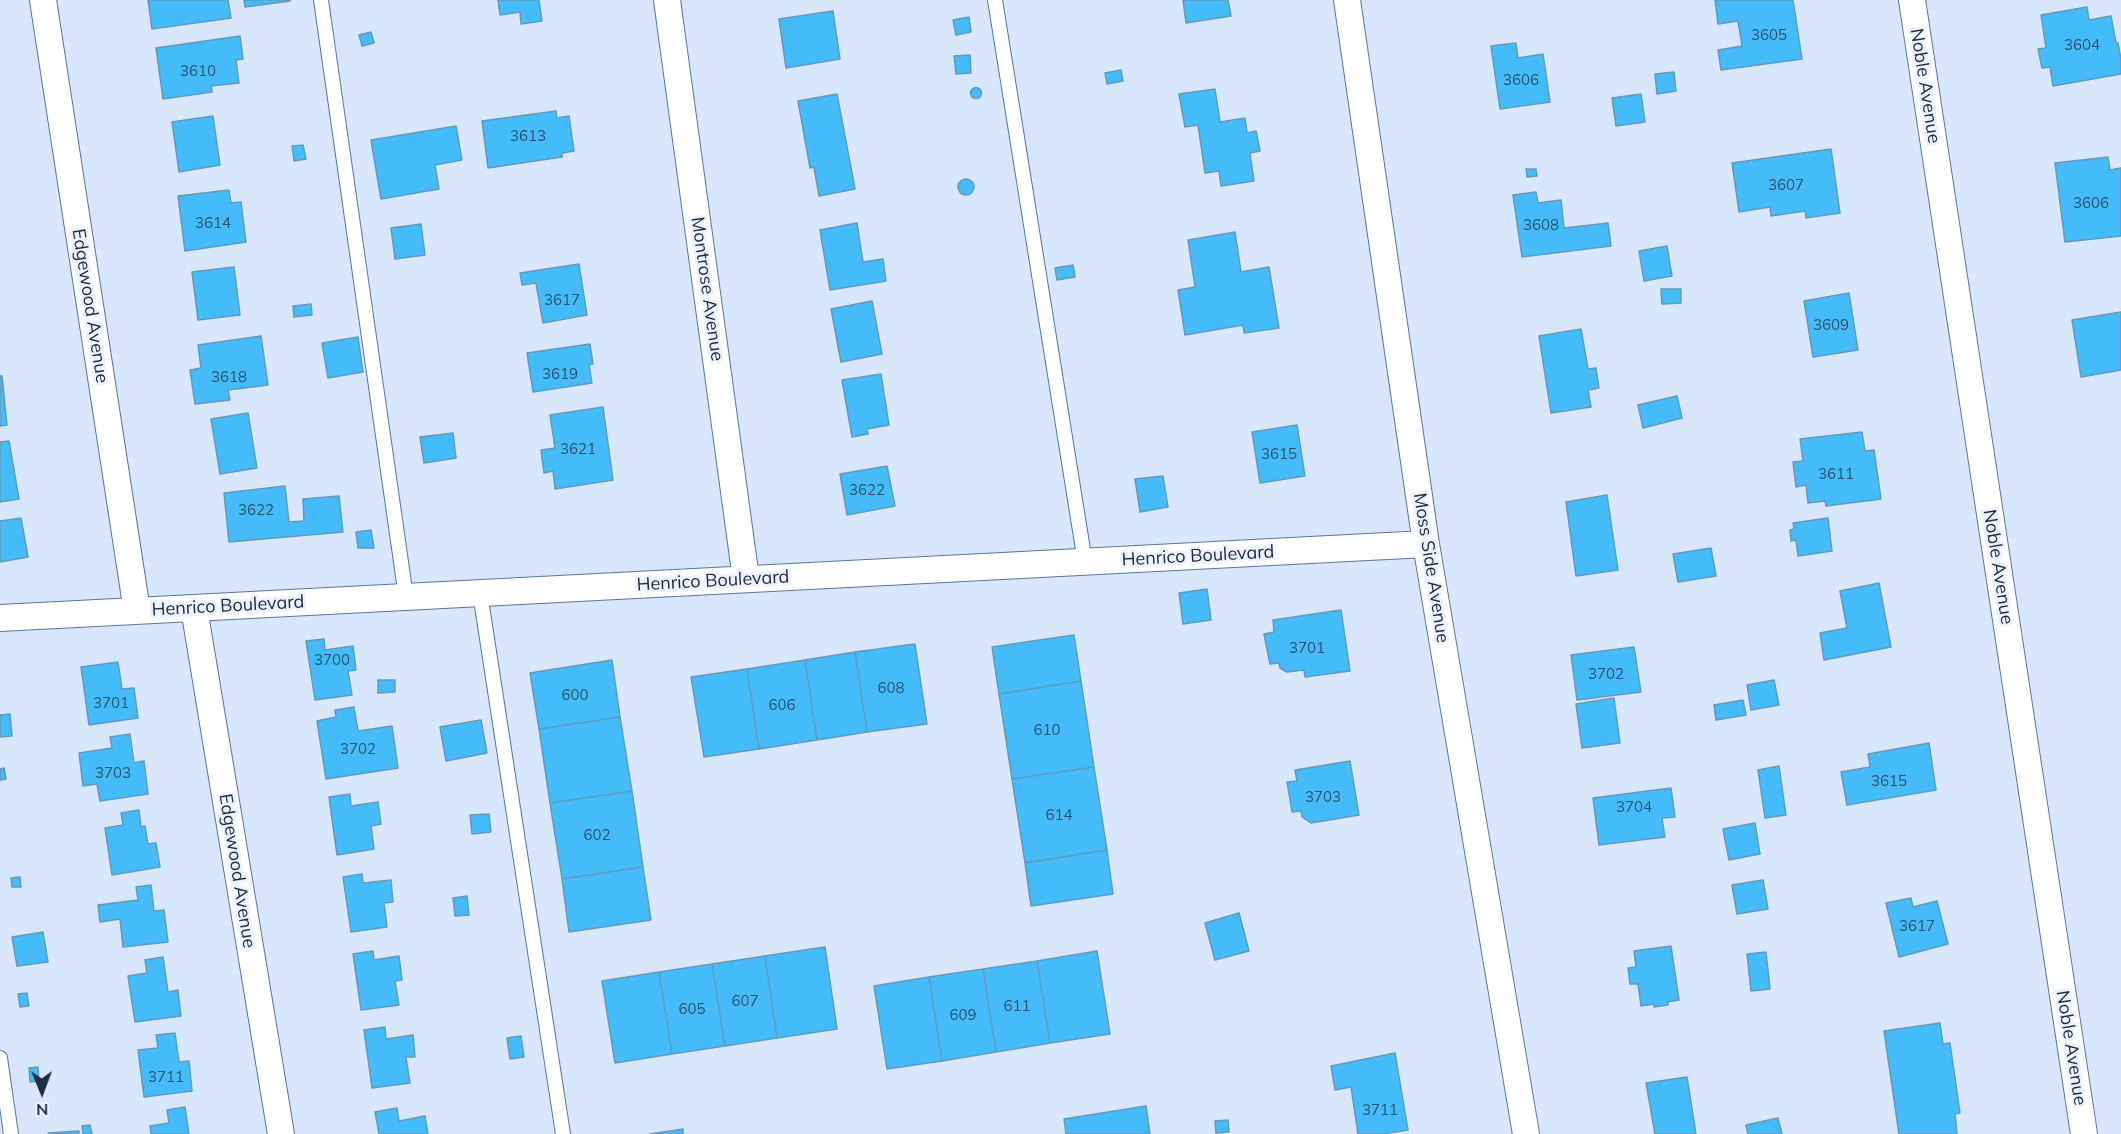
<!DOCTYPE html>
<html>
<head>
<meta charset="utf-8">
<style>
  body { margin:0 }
  #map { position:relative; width:2121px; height:1134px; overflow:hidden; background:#d8e7fb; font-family:Mulish,sans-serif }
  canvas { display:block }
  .north { position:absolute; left:12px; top:1062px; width:60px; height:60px; -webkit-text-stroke:4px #ecf3fd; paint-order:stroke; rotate:179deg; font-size:16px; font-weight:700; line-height:24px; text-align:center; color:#202d40 }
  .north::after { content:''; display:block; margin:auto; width:21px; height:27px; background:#202d40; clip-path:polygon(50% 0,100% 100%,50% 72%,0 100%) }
</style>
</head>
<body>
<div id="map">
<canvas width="2121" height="1134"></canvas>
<div class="north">N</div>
</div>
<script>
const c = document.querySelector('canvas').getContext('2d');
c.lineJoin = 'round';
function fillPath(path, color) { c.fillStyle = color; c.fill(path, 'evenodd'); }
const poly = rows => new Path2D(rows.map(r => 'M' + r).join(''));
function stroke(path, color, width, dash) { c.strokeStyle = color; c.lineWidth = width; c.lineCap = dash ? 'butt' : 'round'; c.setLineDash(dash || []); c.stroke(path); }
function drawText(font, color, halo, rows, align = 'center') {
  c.font = font + ' Mulish,sans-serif'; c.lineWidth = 6; c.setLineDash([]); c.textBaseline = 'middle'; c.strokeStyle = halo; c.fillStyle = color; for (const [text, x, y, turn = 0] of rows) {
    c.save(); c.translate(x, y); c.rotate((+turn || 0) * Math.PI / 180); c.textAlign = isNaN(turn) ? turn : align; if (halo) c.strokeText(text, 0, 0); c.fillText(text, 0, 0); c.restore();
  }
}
const building = poly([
  [148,0,228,0,231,18,152,29,148,0],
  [244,0,290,0,290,1,245,7,244,0],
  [498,0,539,0,542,21,521,24,520,12,500,15,498,0],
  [1183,0,1228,0,1231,16,1186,23,1183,0],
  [1715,0,1793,0,1802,59,1721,70,1718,50,1742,46,1738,21,1718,24,1715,0],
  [2087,7,2089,20,2111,16,2116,43,2118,43,2121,59,2121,74,2053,86,2050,67,2042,68,2038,49,2046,48,2041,15,2087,7],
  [833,11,840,59,786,68,779,19,833,11],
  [969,17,971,32,956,35,953,20,969,17],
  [371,32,374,43,362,46,359,35,371,32],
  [240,36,243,59,236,60,239,83,211,86,212,92,163,99,156,48,240,36],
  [1516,43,1518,58,1543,54,1550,102,1500,109,1491,46,1516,43],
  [970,55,971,73,956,74,954,56,970,55],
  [1121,70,1123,81,1107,84,1105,73,1121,70],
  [1674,72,1676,91,1657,94,1655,74,1674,72],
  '970.5 93a5.5 5.5 0 1 1 11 0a5.5 5.5 0 1 1-11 0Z',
  [1215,89,1220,122,1245,118,1247,133,1256,131,1260,151,1250,153,1254,181,1221,186,1219,171,1205,173,1198,125,1185,127,1179,94,1215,89],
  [837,94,855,189,819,196,814,167,810,168,798,101,837,94],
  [1641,94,1645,122,1616,126,1612,98,1641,94],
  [556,111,557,118,569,116,574,151,562,153,562,157,488,168,482,121,556,111],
  [213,116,220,165,179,172,172,122,213,116],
  [456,126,462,160,435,165,439,189,381,199,371,140,456,126],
  [303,145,306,159,294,161,292,146,303,145],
  [1831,149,1840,213,1806,218,1805,211,1771,216,1770,207,1739,212,1732,163,1831,149],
  [2108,157,2110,170,2121,168,2121,236,2065,242,2055,163,2108,157],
  [1526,169,1536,169,1537,176,1527,177,1526,169],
  '958 187a8 8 0 1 1 16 0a8 8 0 1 1-16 0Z',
  [229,190,231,203,241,202,246,242,185,251,178,196,229,190],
  [1536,192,1538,203,1561,200,1564,228,1608,223,1611,246,1522,257,1513,195,1536,192],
  [857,223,863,262,883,259,886,281,830,290,820,230,857,223],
  [421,224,425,255,395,259,391,228,421,224],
  [1235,232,1241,272,1269,267,1279,328,1244,333,1243,325,1185,335,1178,290,1195,287,1188,240,1235,232],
  [1667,246,1672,276,1644,281,1639,251,1667,246],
  [579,264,587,315,543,323,536,283,522,285,520,273,579,264],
  [1073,265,1075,277,1057,280,1055,268,1073,265],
  [234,267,240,315,198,320,192,272,234,267],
  [1661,289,1681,289,1681,303,1662,304,1661,289],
  [1849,293,1858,350,1813,357,1804,301,1849,293],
  [872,301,882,354,841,362,831,309,872,301],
  [311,304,312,315,294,317,293,306,311,304],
  [2121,312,2121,370,2081,377,2072,320,2121,312],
  [1581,329,1588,369,1596,368,1599,388,1588,390,1591,407,1551,413,1539,336,1581,329],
  [261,336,268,385,228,390,230,400,195,404,190,370,201,368,198,345,261,336],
  [358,337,363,372,328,378,322,343,358,337],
  [590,344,593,364,589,365,592,383,533,392,527,353,590,344],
  [881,374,889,425,867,429,868,434,852,437,842,380,881,374],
  [0,376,2,376,7,425,0,426,0,376],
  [1677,396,1682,418,1643,428,1638,405,1677,396],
  [603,407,613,480,555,489,553,471,544,473,541,450,555,448,550,415,603,407],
  [248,413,257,468,220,474,211,419,248,413],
  [1297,425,1305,476,1260,483,1252,432,1297,425],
  [1862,432,1865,451,1874,450,1881,499,1826,506,1825,501,1808,503,1806,485,1796,487,1793,462,1803,461,1800,439,1862,432],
  [453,433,456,458,424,463,420,437,453,433],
  [9,441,19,499,0,502,0,442,9,441],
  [887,466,895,506,847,515,840,474,887,466],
  [1163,476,1168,507,1140,512,1135,479,1163,476],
  [285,486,289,522,304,521,303,499,339,496,343,532,229,542,224,493,285,486],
  [1607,495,1618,570,1576,576,1566,502,1607,495],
  [21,518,28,557,0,562,0,521,21,518],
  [1828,518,1832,551,1798,556,1796,540,1791,541,1790,530,1794,529,1793,523,1828,518],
  [371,530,374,548,358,548,356,532,371,530],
  [1711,548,1716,576,1678,582,1673,554,1711,548],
  [1879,583,1891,647,1824,660,1820,633,1847,628,1840,591,1879,583],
  [1207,589,1211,620,1183,624,1179,593,1207,589],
  [1341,610,1350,671,1305,677,1304,670,1287,672,1280,668,1279,663,1270,664,1264,634,1274,632,1273,620,1341,610],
  [1074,635,1081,681,999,694,992,647,1074,635],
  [324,639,325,650,353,646,356,670,348,671,352,695,315,700,306,641,324,639],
  [915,644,927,724,867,732,855,652,915,644],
  [1634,647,1641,692,1577,700,1571,655,1634,647],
  [855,652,867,732,817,740,805,660,855,652],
  [612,660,620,717,539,729,530,673,612,660],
  [805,660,817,740,759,749,747,669,805,660],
  [118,662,122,689,134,688,138,718,89,725,81,667,118,662],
  [747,669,759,749,704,757,691,677,747,669],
  [378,680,395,680,395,692,378,693,378,680],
  [1774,680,1779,705,1751,710,1747,685,1774,680],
  [1081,681,1094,767,1012,779,999,694,1081,681],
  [1614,698,1620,743,1582,748,1576,704,1614,698],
  [1743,700,1746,715,1716,720,1714,705,1743,700],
  [354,707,358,731,392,726,398,768,326,779,317,721,336,717,335,710,354,707],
  [10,714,12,736,0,737,0,715,10,714],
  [620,717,632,791,550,803,539,729,620,717],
  [481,720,487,753,446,761,440,727,481,720],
  [130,734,134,763,144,761,148,794,100,801,97,784,83,786,79,753,112,748,110,737,130,734],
  [1929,743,1936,790,1847,805,1841,772,1870,767,1868,754,1929,743],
  [1350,761,1359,815,1311,823,1302,817,1301,811,1292,812,1287,782,1297,781,1295,770,1350,761],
  [1779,766,1786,815,1765,818,1758,770,1779,766],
  [1094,767,1107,850,1025,863,1012,779,1094,767],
  [4,768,6,779,0,780,0,769,4,768],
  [1671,788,1675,817,1662,818,1665,837,1599,845,1593,798,1671,788],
  [632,791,643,867,562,879,550,803,632,791],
  [350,794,351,806,378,802,381,824,371,826,374,849,337,855,329,797,350,794],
  [139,810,141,827,145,826,148,844,156,843,160,867,112,875,105,828,123,825,121,813,139,810],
  [489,814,491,832,472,834,470,815,489,814],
  [1755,823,1760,854,1729,860,1723,829,1755,823],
  [1107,850,1113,894,1031,906,1025,863,1107,850],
  [643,867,651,920,569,932,562,879,643,867],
  [362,874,363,883,391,880,393,902,384,903,387,927,351,932,343,877,362,874],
  [20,877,21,887,12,887,11,878,20,877],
  [1763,880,1768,909,1737,914,1732,885,1763,880],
  [151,885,154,911,164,910,168,942,123,947,120,919,100,922,98,905,138,900,136,887,151,885],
  [467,896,469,915,455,916,453,898,467,896],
  [1911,898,1913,907,1937,901,1948,944,1899,957,1886,903,1911,898],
  [1239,913,1249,951,1215,960,1205,923,1239,913],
  [43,932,48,962,17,966,12,937,43,932],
  [1671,946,1679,1000,1668,1002,1668,1005,1654,1007,1654,1004,1641,1006,1638,984,1630,984,1628,968,1636,967,1634,951,1671,946],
  [825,947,837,1029,777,1038,765,956,825,947],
  [373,951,374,960,399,956,402,980,395,981,399,1005,361,1010,353,954,373,951],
  [1097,951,1110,1034,1050,1043,1037,961,1097,951],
  [1766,952,1770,989,1751,991,1747,954,1766,952],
  [765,956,777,1038,725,1046,712,964,765,956],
  [163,957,168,992,178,990,181,1016,135,1022,128,976,147,973,145,960,163,957],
  [1037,961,1050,1043,996,1052,983,969,1037,961],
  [712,964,725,1046,672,1054,659,972,712,964],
  [983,969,996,1052,942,1061,929,977,983,969],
  [659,972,672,1054,615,1063,602,981,659,972],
  [929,977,942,1061,887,1069,874,986,929,977],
  [27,993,29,1006,20,1007,18,994,27,993],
  [1940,1023,1943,1044,1950,1043,1960,1113,1955,1114,1957,1134,1899,1134,1884,1031,1940,1023],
  [385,1027,386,1039,413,1035,415,1057,406,1057,410,1083,372,1088,364,1030,385,1027],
  [175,1033,179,1062,189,1061,192,1091,144,1097,138,1050,158,1048,156,1035,175,1033],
  [521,1036,524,1057,510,1059,507,1038,521,1036],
  [1395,1053,1408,1130,1383,1134,1358,1134,1351,1087,1335,1090,1331,1066,1395,1053],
  [38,1067,39,1081,30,1082,29,1068,38,1067],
  [1687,1077,1696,1134,1655,1134,1646,1083,1687,1077],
  [1146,1106,1150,1134,1066,1134,1064,1119,1146,1106],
  [185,1107,189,1134,151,1134,150,1126,169,1123,167,1110,185,1107],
  [397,1108,399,1121,425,1116,428,1134,379,1134,375,1112,397,1108],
  [1778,1118,1782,1134,1748,1134,1746,1125,1778,1118],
  [1228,1120,1229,1132,1216,1133,1215,1121,1228,1120],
  [90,1125,92,1134,83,1134,82,1126,90,1125],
  [683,1129,683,1134,650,1134,683,1129],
  [79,1131,79,1134,49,1134,48,1133,79,1131]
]);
fillPath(building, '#45bcfa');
stroke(building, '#619abc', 1.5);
const service = poly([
  [321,0,406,597],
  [995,0,1085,562],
  [480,593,563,1134],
  [0,1058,11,1134]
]);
const minor = poly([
  [43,0,137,611],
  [667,0,746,579],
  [1347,0,1426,544,1526,1134],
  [1912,0,2084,1134],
  [194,608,281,1134],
  [0,618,1426,544]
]);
stroke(service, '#5777a3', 16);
stroke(minor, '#5777a3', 28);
stroke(service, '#fff', 14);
stroke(minor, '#fff', 26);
drawText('15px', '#29516e', null, [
  ["3605",1769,35],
  ["3604",2082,45],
  ["3610",198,71],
  ["3606",1521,80],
  ["3613",528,136],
  ["3607",1786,185],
  ["3606",2091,203],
  ["3614",213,223],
  ["3608",1541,225],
  ["3617",562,300],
  ["3609",1831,325],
  ["3619",560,374],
  ["3618",229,377],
  ["3621",578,449],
  ["3615",1279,454],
  ["3611",1836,474],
  ["3622",867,490],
  ["3622",256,510],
  ["3701",1307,648],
  ["3700",332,660],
  ["3702",1606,674],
  ["608",891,688],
  ["600",575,695],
  ["3701",111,703],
  ["606",782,705],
  ["610",1047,730],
  ["3702",358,749],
  ["3703",113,773],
  ["3615",1889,781],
  ["3703",1323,797],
  ["3704",1634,807],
  ["614",1059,815],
  ["602",597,835],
  ["3617",1917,926],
  ["607",745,1001],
  ["611",1017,1006],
  ["605",692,1009],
  ["609",963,1015],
  ["3711",166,1077],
  ["3711",1380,1110]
]);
drawText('18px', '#202d40', '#ecf3fd', [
  ["Noble Avenue",1925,86,81],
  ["Montrose Avenue",707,289,82],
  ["Edgewood Avenue",90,306,81],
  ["Henrico Boulevard",1198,556,-3],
  ["Noble Avenue",1998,567,81],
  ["Moss Side Avenue",1431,568,81],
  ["Henrico Boulevard",713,581,-3],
  ["Henrico Boulevard",228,606,-3],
  ["Edgewood Avenue",237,871,81],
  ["Noble Avenue",2071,1048,81]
]);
</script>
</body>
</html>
